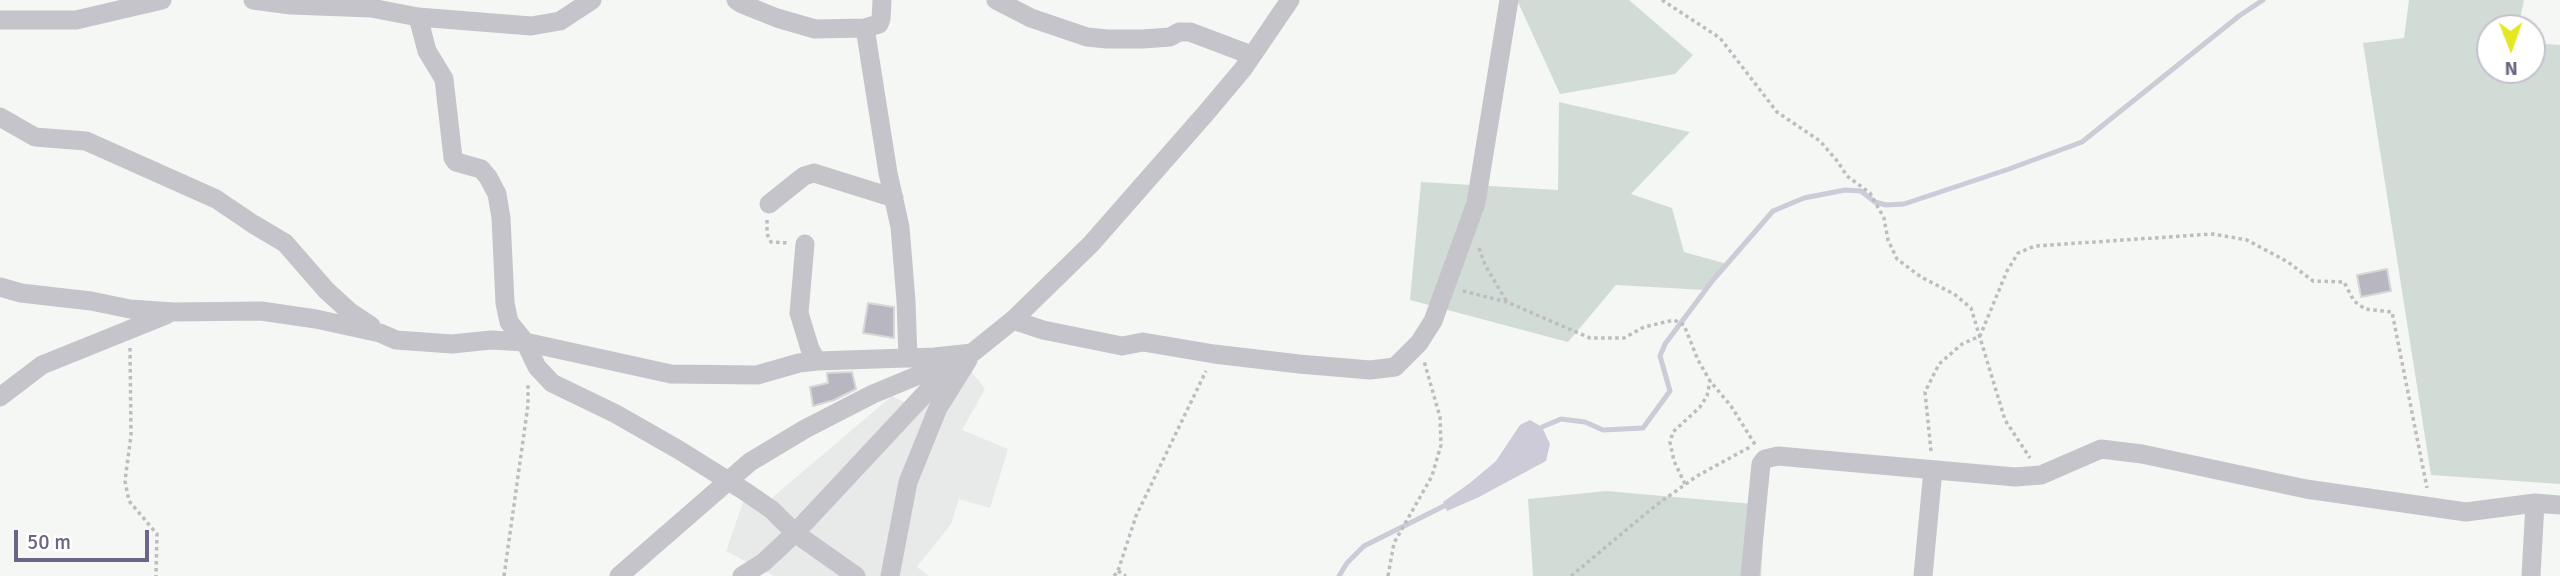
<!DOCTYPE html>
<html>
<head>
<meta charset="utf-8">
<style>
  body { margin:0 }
  #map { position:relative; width:2560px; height:576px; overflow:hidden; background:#f4f7f3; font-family:Signika,sans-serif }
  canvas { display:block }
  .north { position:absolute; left:2476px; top:14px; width:70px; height:70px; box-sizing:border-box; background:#fff; border:2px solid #c4c1ce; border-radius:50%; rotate:179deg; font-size:19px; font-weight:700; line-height:28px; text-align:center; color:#6c6585 }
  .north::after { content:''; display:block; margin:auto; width:24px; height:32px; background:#e4e822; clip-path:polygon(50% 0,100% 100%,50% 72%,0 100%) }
  .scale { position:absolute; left:14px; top:530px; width:135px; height:32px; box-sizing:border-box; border:4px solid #6c6585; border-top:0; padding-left:9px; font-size:21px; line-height:24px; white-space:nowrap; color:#6c6585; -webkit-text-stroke:5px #fff; paint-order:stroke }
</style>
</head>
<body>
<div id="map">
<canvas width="2560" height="576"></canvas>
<div class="north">N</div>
<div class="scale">50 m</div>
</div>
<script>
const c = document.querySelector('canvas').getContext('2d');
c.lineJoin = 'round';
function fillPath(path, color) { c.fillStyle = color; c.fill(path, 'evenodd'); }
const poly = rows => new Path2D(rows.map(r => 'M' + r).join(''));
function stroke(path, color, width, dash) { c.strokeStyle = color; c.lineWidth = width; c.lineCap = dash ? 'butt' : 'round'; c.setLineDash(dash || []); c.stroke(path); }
fillPath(poly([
  [964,362,985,389,962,430,1008,449,990,508,959,499,951,524,917,567,929,576,774,576,726,551,747,491,767,502,892,396,917,409]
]), '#e8e9e9');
fillPath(poly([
  [1517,0,1629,0,1693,55,1675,74,1560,94],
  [2409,0,2524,0,2518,28,2490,28,2490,70,2532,70,2532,43,2560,45,2560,484,2431,475,2363,43,2404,38],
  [1559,102,1690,132,1631,194,1672,208,1684,252,1727,264,1705,290,1616,285,1568,342,1410,300,1421,182,1558,190],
  [1606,491,1765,505,1761,576,1533,576,1528,499]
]), '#d2dcd6');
fillPath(poly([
  [1530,420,1542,427,1550,444,1546,461,1479,497,1447,511,1443,502,1470,483,1496,461,1520,425]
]), '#cccbd7');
stroke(poly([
  [1537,432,1542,427,1561,419,1585,422,1603,430,1643,428,1670,391,1660,356,1665,344,1713,280,1773,211,1804,198,1845,190,1861,191,1875,202,1886,205,1904,204,2009,169,2082,142,2239,16,2263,0],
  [1339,576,1347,563,1364,546,1448,504]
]), '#cccbd7', 5);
const building = poly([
  [2387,269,2391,291,2361,297,2357,275,2387,269],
  [868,303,894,307,894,338,863,333,868,303],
  [852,372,856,389,834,400,813,406,810,387,828,383,827,373,852,372]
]);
fillPath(building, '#b7b6c1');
stroke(building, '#d6d8d6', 2);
stroke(poly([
  [1662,0,1720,38,1777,112,1820,141,1838,162,1847,176,1870,193,1884,218,1888,240,1897,259,1921,277,1954,294,1971,308,2005,420,2030,458],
  [767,220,767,234,771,242,789,243],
  [1479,248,1485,265,1507,302],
  [1463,291,1507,302,1590,338,1624,338,1644,327,1674,320,1684,325,1698,360,1710,381,1731,406,1756,446],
  [130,348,131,435,125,481,129,501,157,534,156,576],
  [1931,451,1925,392,1939,364,1962,344,1980,336,2007,271,2018,253,2035,246,2213,234,2247,240,2288,262,2313,281,2344,282,2354,301,2365,309,2392,312,2427,488],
  [1685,484,1674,461,1670,442,1673,432,1700,407,1707,396,1710,381],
  [1118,571,1126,576],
  [504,576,528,405,528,384],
  [1114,576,1118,571,1136,516,1206,371],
  [1388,576,1394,543,1432,476,1441,445,1440,417,1424,361],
  [1571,576,1655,506,1697,476,1750,447]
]), '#bdbcc1', 3.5, [3.5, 3.5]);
stroke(poly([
  [253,0,291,5,371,8,418,17,531,26,560,21,592,0],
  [736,0,742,4,777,18,815,29,865,28],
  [882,0,881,19,879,24,865,28,888,173,900,227,906,301,908,358],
  [996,0,1031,18,1087,37,1107,39,1143,39,1170,37,1179,32,1190,32,1251,55],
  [418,17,427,51,444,79,453,158,456,162,481,169,488,177,497,194,501,218,505,303,509,322,525,342,537,367,552,383,616,414,679,450,746,492,772,510,795,533,856,576],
  [0,20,76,20,162,0],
  [0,117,35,137,86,141,216,199,253,224,285,243,326,290,350,312,371,326],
  [769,204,804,176,814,173,894,198],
  [805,244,799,313,810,349,817,361],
  [0,287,21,293,91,301,130,309,174,312,261,311,316,319,380,333,396,340,452,344,491,340,525,342,671,374,757,375,799,363,817,361,935,357,972,353],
  [1013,320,1043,330,1122,346,1143,342,1214,354,1299,364,1370,370,1395,367,1419,343,1433,321,1476,203,1509,0],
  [0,397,42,365,166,315],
  [619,576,750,462,805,429,873,394,972,353,1013,320,1091,244,1206,113,1243,69,1290,0],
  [742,576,764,562,795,533,950,367],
  [890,576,908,482,938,408,968,360],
  [1750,576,1761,464,1765,459,1778,456,2015,477,2041,475,2101,449,2142,454,2306,489,2466,512,2535,503,2560,505],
  [1923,576,1933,470],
  [2531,576,2535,503]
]), '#c6c4cb', 19);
</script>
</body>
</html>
